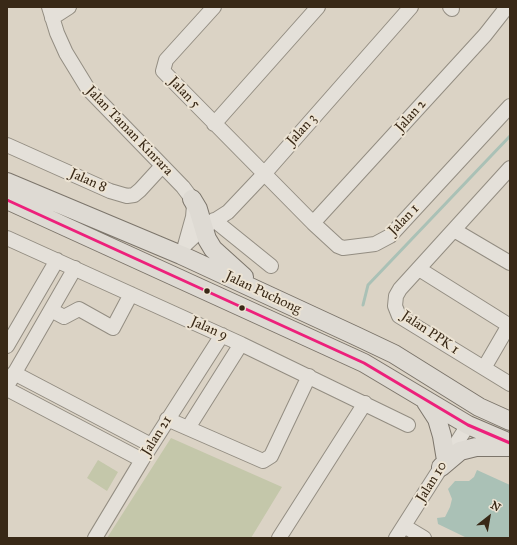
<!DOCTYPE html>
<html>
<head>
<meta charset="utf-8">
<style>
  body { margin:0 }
  #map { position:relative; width:517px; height:545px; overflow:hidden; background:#dbd3c5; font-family:"IM FELL Great Primer",serif }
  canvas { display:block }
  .frame { position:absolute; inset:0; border:8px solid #392917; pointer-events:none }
  .north { position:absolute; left:469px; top:497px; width:40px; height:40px; -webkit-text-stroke:3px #ede4d4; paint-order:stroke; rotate:31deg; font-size:11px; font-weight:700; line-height:16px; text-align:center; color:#392917 }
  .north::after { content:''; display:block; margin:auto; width:14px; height:18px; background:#392917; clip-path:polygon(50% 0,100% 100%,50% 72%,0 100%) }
</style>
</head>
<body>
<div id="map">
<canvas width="517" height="545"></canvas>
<div class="frame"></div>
<div class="north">N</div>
</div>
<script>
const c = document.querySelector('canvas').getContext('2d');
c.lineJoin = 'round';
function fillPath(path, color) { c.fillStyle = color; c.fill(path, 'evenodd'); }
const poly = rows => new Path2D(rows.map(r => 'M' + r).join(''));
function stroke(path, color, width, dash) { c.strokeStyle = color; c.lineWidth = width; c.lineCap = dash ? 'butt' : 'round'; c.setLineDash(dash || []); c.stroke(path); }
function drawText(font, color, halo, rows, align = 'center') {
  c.font = font + ' "IM FELL Great Primer",serif'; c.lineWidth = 4; c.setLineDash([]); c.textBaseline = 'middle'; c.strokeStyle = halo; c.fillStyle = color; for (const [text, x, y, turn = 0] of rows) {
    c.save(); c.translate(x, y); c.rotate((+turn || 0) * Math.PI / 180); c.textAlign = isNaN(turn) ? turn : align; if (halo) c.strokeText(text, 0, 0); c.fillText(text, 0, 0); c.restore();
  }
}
fillPath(poly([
  [171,438,282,487,251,538,107,538],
  [98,460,118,472,107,491,87,478]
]), '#c4c7aa');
fillPath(poly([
  [477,470,510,485,510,538,467,538,438,524,437,518,445,517,450,507,452,499,448,489,455,481,469,481,474,477]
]), '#aac1b6');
stroke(poly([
  [363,305,368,285,510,136]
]), '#aac1b6', 3);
const minor = poly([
  [49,7,57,33,66,53,88,89,183,187,192,199,194,205,193,217,186,242],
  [214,7,166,60,163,71,313,223,338,246,343,248,375,244,390,236,510,106],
  [450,7,452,9],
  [52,18,69,7],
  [214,124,318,7],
  [7,145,110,191,127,196,134,195,140,190,162,166],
  [510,168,400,289,396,296,395,306,399,316,510,384],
  [214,220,271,266],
  [313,223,485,35,507,7],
  [454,230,510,263],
  [7,238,241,344,408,425],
  [185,245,203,228,228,212,264,174,411,7],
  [419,269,510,326],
  [51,310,64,317,79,309,113,328,131,294],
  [7,346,57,260],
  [484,368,509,325],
  [14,373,151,445],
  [10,381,75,268],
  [7,389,142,460],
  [167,419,263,461,271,456,309,376],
  [188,428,241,344],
  [404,526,424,538],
  [95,538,142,460,222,335],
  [279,538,365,403],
  [396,538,468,425]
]);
const major = poly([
  [7,182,181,255,356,336,394,354,479,407,510,421],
  [192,199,198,209,207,239,213,249,244,277],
  [7,200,364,363,468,425,510,443],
  [426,402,437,419,442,436,446,460],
  [441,467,460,451,476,447,510,447]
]);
stroke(minor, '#938d82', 16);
stroke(major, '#7c756b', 20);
stroke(minor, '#e4e0d9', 14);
stroke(major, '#dedad3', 18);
stroke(poly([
  [7,200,364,363,468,425,510,443]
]), '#ed207b', 3);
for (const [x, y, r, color] of [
  [207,291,3.5,"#392917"],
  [242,308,3.5,"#392917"]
]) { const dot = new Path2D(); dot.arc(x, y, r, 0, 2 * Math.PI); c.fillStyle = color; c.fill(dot); stroke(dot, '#ede4d4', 1.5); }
drawText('14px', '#392917', '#ede4d4', [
  ["Jalan 5",184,93,46],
  ["Jalan 2",411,116,-48],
  ["Jalan 3",302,130,-48],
  ["Jalan Taman Kinrara",129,131,46],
  ["Jalan 8",88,181,24],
  ["Jalan 1",404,220,-46],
  ["Jalan Puchong",263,293,25],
  ["Jalan 9",209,329,24],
  ["Jalan PPK 1",430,333,34],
  ["Jalan 21",157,436,-58],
  ["Jalan 10",432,482,-58]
]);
</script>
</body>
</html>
